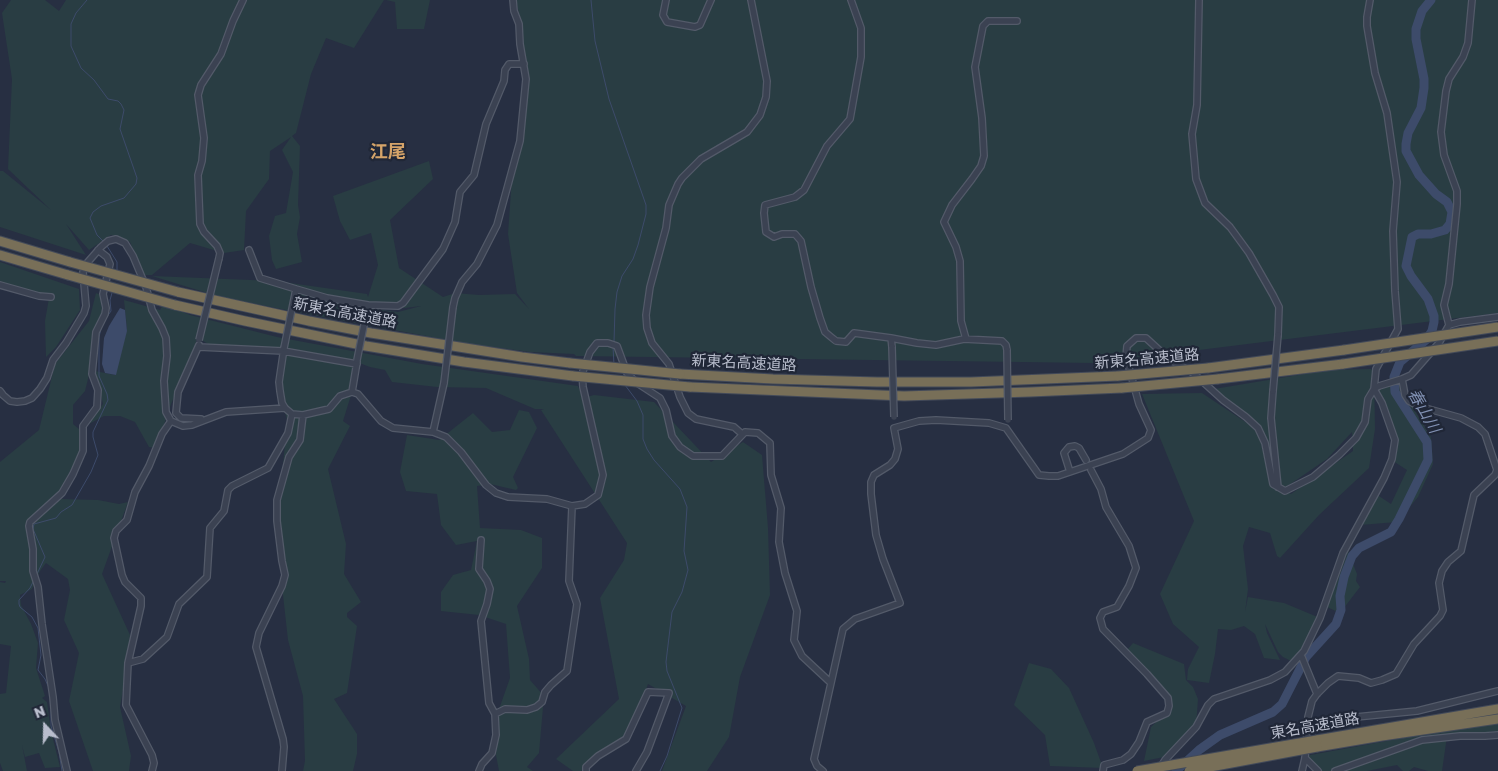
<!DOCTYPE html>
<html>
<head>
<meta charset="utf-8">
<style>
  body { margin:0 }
  #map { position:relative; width:1498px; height:771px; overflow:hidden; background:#272f42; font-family:"Golos Text",sans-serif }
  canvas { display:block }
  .north { position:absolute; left:20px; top:701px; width:50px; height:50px; -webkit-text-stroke:4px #202737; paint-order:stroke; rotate:339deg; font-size:14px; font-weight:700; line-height:20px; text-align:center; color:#b8bdcc }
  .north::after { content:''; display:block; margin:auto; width:18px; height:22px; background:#b8bdcc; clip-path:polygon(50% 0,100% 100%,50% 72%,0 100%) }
</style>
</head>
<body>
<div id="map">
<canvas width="1498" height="771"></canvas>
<div class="north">N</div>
</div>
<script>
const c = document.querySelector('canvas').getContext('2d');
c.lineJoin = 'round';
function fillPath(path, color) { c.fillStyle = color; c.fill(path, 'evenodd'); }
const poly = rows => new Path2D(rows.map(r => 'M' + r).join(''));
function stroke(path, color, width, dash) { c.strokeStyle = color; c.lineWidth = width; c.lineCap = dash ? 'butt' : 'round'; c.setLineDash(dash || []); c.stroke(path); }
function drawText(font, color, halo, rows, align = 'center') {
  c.font = font + ' "Golos Text","Noto Sans JP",sans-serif'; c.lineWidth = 4.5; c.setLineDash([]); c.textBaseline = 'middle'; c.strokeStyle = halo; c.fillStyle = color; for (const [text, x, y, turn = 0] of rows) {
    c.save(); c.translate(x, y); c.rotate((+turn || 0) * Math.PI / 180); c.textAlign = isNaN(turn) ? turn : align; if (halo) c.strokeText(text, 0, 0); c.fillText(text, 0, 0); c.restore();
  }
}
fillPath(poly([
  [11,0,45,0,59,11,66,0,384,0,354,48,326,38,311,74,296,133,292,136,300,146,298,205,300,217,297,234,302,262,276,269,272,260,269,236,275,216,286,213,293,172,282,150,291,137,270,151,269,179,246,211,244,250,224,253,190,243,152,275,143,275,130,242,111,235,89,250,66,224,86,255,0,227,0,171,3,171,51,210,8,169,12,79,2,13],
  [386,0,430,0,424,29,397,29,395,2],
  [516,0,1498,0,1498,313,1094,363,576,356,574,354,530,352,464,343,286,310,217,296,152,276,276,281,367,294,368,297,378,265,371,233,350,240,340,221,333,196,429,161,433,179,390,220,399,268,443,297,455,293,479,295,515,294,529,309,517,293,508,234,512,177,526,111,523,32],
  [370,302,405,308,421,306,398,312,373,309],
  [0,262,79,289,80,310,56,347,46,357,45,321,49,298,0,284],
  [96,293,101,295,102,312,94,330,90,371,85,391,73,405,73,424,79,429,80,452,59,493,26,524,38,518,60,499,98,500,119,504,128,502,102,574,130,635,127,667,120,707,131,756,129,771,93,771,69,701,79,653,64,620,70,590,68,579,46,563,40,571,32,589,20,595,21,605,31,624,38,643,36,668,45,696,42,698,47,702,51,731,60,767,45,768,39,753,25,757,22,745,27,771,3,771,0,763,0,694,6,693,11,646,0,644,0,582,5,583,6,581,0,581,0,462,39,430,55,364,89,321],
  [124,300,160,310,163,304,190,315,277,337,422,364,578,386,583,398,594,395,654,402,711,462,743,442,762,455,768,528,770,595,740,677,729,737,707,771,662,771,686,706,648,684,630,733,581,771,573,771,556,759,619,699,600,598,624,560,627,543,541,410,544,409,535,409,486,388,437,387,392,382,385,370,370,367,351,360,279,347,253,348,208,344,197,337,194,353,171,404,156,448,149,447,135,422,120,416,104,416,87,425,90,419,103,404,95,371,115,375,127,329],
  [283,353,357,364,352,392,343,421,350,426,328,469,346,544,344,574,361,602,347,613,347,617,357,626,347,693,334,699,357,734,357,754,353,771,303,771,305,761,303,696,288,640,282,586,279,511,287,420,282,400],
  [1371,369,1374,372,1375,429,1369,468,1319,515,1280,558,1277,556,1270,533,1249,527,1243,546,1248,589,1245,612,1248,597,1284,603,1320,618,1293,662,1283,657,1278,652,1265,624,1267,633,1280,660,1264,658,1255,634,1244,626,1231,630,1218,629,1215,654,1209,683,1187,680,1188,669,1199,647,1173,624,1160,594,1194,521,1142,394,1202,393,1250,425,1259,435,1271,484,1291,494,1353,451,1352,432,1327,459,1286,487,1278,484,1266,448,1263,432,1255,421,1214,389,1328,370],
  [1400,379,1405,395,1431,437,1433,464,1418,497,1397,522,1360,525,1376,494,1391,504,1407,470,1393,461,1397,441,1376,390],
  [519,410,529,412,537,428,513,477,518,488,516,490,490,484,477,486,480,528,521,530,542,538,542,568,517,606,529,659,530,680,544,696,539,753,527,767,533,771,499,771,496,755,498,712,510,678,506,624,479,615,441,611,441,592,453,575,471,570,477,541,456,545,441,525,437,494,406,491,400,472,407,435,439,440,473,413,492,432,510,430],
  [1348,551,1357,574,1356,581,1360,587,1340,613,1327,607],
  [1133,643,1184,664,1186,680,1193,687,1198,699,1196,727,1164,757,1144,761,1151,727,1162,716,1171,713,1172,705,1169,694,1127,650],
  [1029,663,1051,669,1069,688,1094,743,1103,768,1050,766,1045,735,1014,705],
  [1498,723,1498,731,1447,736,1442,771,1428,771,1414,767,1409,771,1403,771,1397,765,1367,771,1319,771,1305,756,1479,724]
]), '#293d43');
fillPath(poly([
  [120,308,125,310,127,331,116,375,105,373,102,364,104,338,109,326]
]), '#3d4b6a');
stroke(poly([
  [87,0,76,13,71,24,71,46,81,68,94,80,108,99,118,101,121,104,124,110,120,129,137,178,136,184,124,198,101,206,93,212,90,218,97,235,103,241],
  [591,0,595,41,609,99,646,205,646,214,638,245,633,259,622,276,617,292,615,309,614,342],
  [107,246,117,262,117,272],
  [104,321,111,311,110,300,112,293],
  [613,346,614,365],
  [625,385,637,401,643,415,643,439,647,449,654,460,680,489,687,507,684,551,688,570,682,592,672,612,666,662,667,671,682,708,667,756,660,771],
  [37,574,45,557,33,529,34,524,56,518,61,512,72,505,91,472,98,455,93,437,93,432,108,400,107,394,99,376,99,337,101,329],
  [33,582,30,588,19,600,19,604,20,607,32,617,38,628,41,655,38,670,45,679,48,686],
  [51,710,51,726,59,752,62,771]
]), '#3d4b6a', 1);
stroke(poly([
  [1176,771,1199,750,1220,735,1273,712,1282,704,1306,657,1336,624,1341,610,1340,596,1344,577,1352,556,1359,548,1391,532,1399,519,1428,460,1427,442,1395,392,1394,377,1400,362,1427,339,1432,331,1434,322,1434,316,1428,299,1411,276,1406,266,1412,237,1418,234,1431,234,1445,230,1450,224,1452,212,1447,202,1436,194,1419,175,1406,151,1406,144,1408,133,1421,108,1424,88,1424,79,1416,39,1416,29,1422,11,1431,0]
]), '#3d4b6a', 9);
const minor = poly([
  [666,0,663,15,667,22,695,27,700,25,711,0],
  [851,0,861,28,861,57,850,119,827,146,804,190,795,197,765,205,764,213,766,232,774,237,782,234,795,234,801,241,811,287,820,318,825,332,831,337,836,341,846,342,854,333,891,338],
  [1199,0,1197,105,1192,134,1196,179,1205,203,1230,227,1249,253,1273,295,1279,307,1278,335],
  [249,250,260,278,296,289],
  [219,258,220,253,217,246,204,232,200,224,198,175,202,161,204,138,198,95,201,85,221,54,233,21,243,0],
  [0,285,39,296,51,297],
  [295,294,296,289,327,298,368,305,367,308],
  [368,305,398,306,403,303,443,249,455,222,460,192,474,175,486,124,504,81,505,70,509,64,524,64],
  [453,307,455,298,462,282,477,264,497,225,520,141,526,79,520,44,519,24,514,11,513,0],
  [1449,325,1444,305,1449,284,1457,204,1457,191,1444,155,1441,132,1446,91,1449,79,1463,57,1468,43,1472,0],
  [966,339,961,321,960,261,956,247,944,222,952,205,972,179,981,166,984,156,982,118,975,67,983,26,988,21,1017,21],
  [199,345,178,392,176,413,181,418,201,419],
  [199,347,283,351,357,364],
  [892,347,891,338,917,343,936,345,964,339,1002,341,1006,345,1007,350],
  [284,348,279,382,280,391,282,403,285,408,292,414,303,415,329,409,340,396,352,392,358,394,381,421,393,428,433,432,446,437,461,452,486,485,496,493,508,497,547,499,572,506,585,504,598,495,603,475,583,387,582,374,590,352,597,343,608,343,617,346,627,373,637,383,660,398,666,410,672,436,680,447,693,456,722,456,745,432,758,433,770,443,771,475,781,508,779,542,785,573,797,611,794,640,802,656,831,683,843,629,855,619,900,603,883,559,876,535,871,494,871,482,874,475,890,465,895,459,898,449,894,428,919,421,936,420,989,423,1006,428,1039,475,1049,476,1058,476,1123,454,1148,438,1151,430,1139,404,1126,357,1127,346,1136,338,1146,338,1169,359,1193,373,1223,400,1246,417,1258,428,1265,443,1273,484,1285,491,1313,477,1339,455,1356,438,1365,422,1368,399,1374,389,1379,386,1402,379,1411,375,1439,343,1449,325,1460,322,1498,317],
  [0,391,3,395,10,401,17,402,25,401,32,398,40,389,47,378,53,360,66,343,84,313,86,306,83,272,87,263,101,247,108,241,116,239,125,243,133,256,146,287,152,310,162,328,166,338,167,356,164,381,166,412,171,421,183,426,192,425,226,412,285,408],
  [1273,391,1271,418,1278,487],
  [352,392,357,362],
  [433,432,444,383],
  [742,434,734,427,696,419,688,413,680,397,669,364,652,343,647,328,646,315,650,287,666,228,669,205,678,184,682,178,701,159,747,132,760,115,766,97,767,81,751,0],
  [1091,470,1101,489,1106,507,1129,546,1136,568,1129,586,1117,607,1103,612,1100,618,1103,629,1147,674,1168,698,1169,706,1167,713,1147,722,1139,742,1131,754,1123,760,1104,765,1103,771],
  [1070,472,1064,453,1069,447,1075,446,1079,448,1086,460],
  [1301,655,1317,694],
  [128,663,141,606,141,598,125,582,122,575,114,538,116,531,127,520,135,492,149,466,162,434,171,421],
  [495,714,505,709,527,710,536,707,542,702,545,692,551,685,567,671,577,604,569,581,572,506],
  [1306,731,1346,718,1417,711,1498,691],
  [1305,758,1318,771],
  [1160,768,1165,760,1196,727,1208,705,1214,699,1270,680,1285,672,1304,651,1320,618,1343,553,1384,478,1392,459,1395,440,1382,403,1374,389,1376,369,1398,329,1395,291,1393,231,1397,182,1387,113,1375,73,1367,26,1367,17,1370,0],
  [67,771,55,720,53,697,42,624,38,587,33,571,33,549,29,526,30,522,62,493,73,474,83,451,83,426,97,407,98,390,92,374,96,332,105,314,106,308,103,294,110,264,107,257,98,250],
  [152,771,154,763,152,755,126,705,128,663,143,659,167,637,179,604,207,577,210,528,224,511,228,490,232,486,268,468,288,433,292,414],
  [282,771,284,747,283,739,256,647,259,633,282,586,285,575,282,561,277,521,277,500,289,457,300,440,303,415],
  [479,771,482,764,492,753,496,735,495,714,489,703,481,621,487,604,490,589,487,581,479,569,481,540],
  [586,771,586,767,598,756,626,739,648,692,669,693,647,752,636,771],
  [823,771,817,766,814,759,831,683],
  [1302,771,1305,758,1308,717,1312,701,1317,694,1328,683,1338,676,1359,678,1371,683,1382,680,1396,674,1414,644,1440,616,1443,610,1439,583,1442,571,1448,562,1461,551,1474,495,1495,475,1497,470,1485,434,1478,427,1461,418,1418,406,1409,401,1405,395,1402,379],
  [1335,771,1422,740,1460,736,1485,736,1498,735]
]);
const highway = poly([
  [0,241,70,262],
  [0,255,68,275],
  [178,292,309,321,371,333,522,357,570,363],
  [175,305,245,321,366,346,464,362,573,376],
  [1208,368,1344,350],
  [680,374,773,379,877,382,971,382,1118,376],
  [1218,379,1343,364],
  [690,387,904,396,1030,392,1122,388],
  [1317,740,1498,709],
  [1317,747,1382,736,1498,719]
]);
stroke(minor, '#535a69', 8);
stroke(highway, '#434a59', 11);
stroke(minor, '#3b4252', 5.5);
stroke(highway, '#786f58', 9);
const minorBridge = poly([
  [199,340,219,258],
  [892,347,894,417],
  [284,348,295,294],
  [1007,350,1008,420],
  [357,360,367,310],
  [444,383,453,307],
  [1273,391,1278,335]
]);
const highwayBridge = poly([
  [70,262,178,292],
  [68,275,175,305],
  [1344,350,1498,327],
  [570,363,680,374],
  [1343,364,1498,341],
  [573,376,690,387],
  [1118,376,1208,368],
  [1122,388,1218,379],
  [1137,771,1317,740],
  [1189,771,1317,747]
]);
stroke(minorBridge, '#535a69', 8, []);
stroke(highwayBridge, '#434a59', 11, []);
stroke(minorBridge, '#3b4252', 5.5);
stroke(highwayBridge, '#786f58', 9);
drawText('15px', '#b8bdcc', '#202737', [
  ["新東名高速道路",345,313,11],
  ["新東名高速道路",1147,359,-5],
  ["新東名高速道路",744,363,3],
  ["東名高速道路",1315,726,-10]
]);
drawText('italic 16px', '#8090b2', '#202737', [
  ["春山川",1424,411,60]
]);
drawText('bold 18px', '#d5a469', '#202737', [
  ["江尾",388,152]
]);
</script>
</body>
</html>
